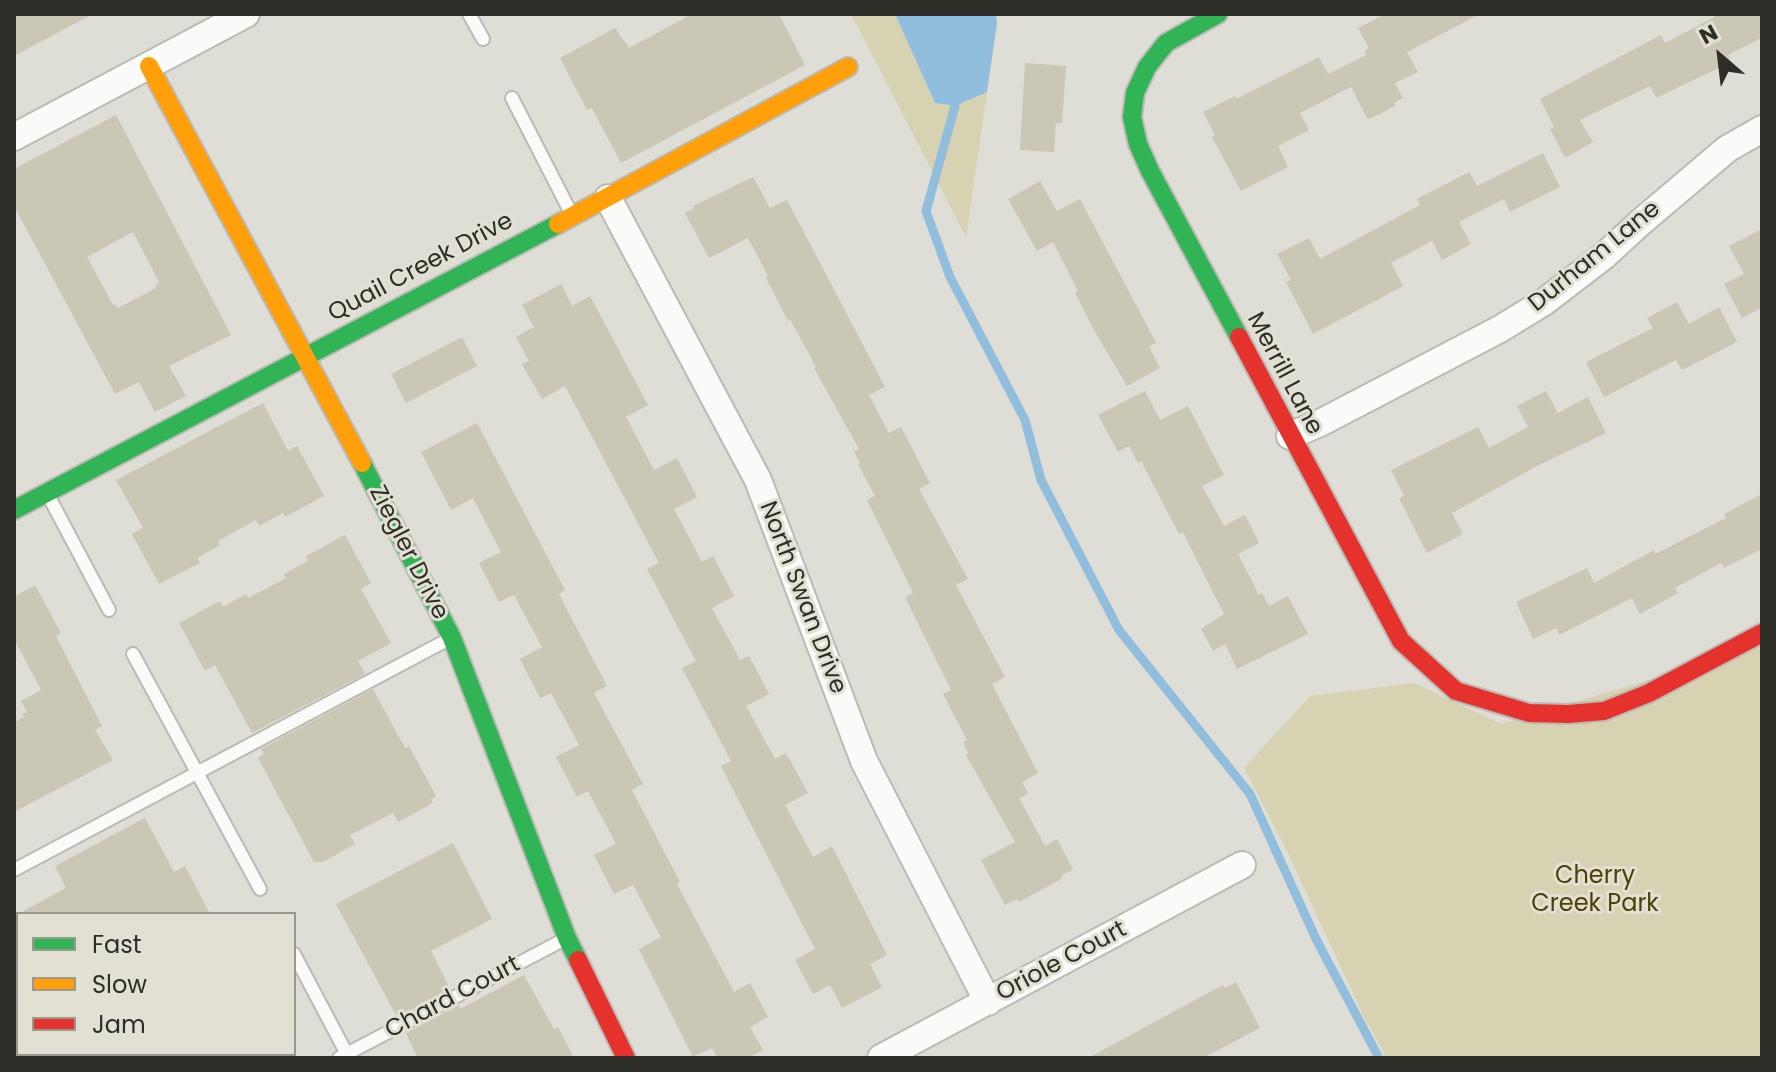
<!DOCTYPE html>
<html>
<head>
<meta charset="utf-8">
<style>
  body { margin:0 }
  #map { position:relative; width:1776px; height:1072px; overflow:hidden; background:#deddd6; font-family:Poppins,sans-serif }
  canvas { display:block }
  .frame { position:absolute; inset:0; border:16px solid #2e2e29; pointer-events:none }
  .legend { position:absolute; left:16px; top:912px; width:280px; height:144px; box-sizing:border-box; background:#e2e0d3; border:2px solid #9a998f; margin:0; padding:10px 14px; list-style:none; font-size:24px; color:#2e2e29 }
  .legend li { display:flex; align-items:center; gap:16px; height:40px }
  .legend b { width:40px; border:2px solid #9a998f }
  .north { position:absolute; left:1680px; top:16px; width:80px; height:80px; -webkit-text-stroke:6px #e2e0d3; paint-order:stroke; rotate:332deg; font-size:22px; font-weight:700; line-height:32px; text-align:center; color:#2e2e29 }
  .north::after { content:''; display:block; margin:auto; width:28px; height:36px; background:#2e2e29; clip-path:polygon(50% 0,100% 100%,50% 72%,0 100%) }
</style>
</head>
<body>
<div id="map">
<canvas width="1776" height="1072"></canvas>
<div class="frame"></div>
<ul class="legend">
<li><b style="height:10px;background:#30b455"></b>Fast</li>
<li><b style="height:10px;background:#ff9f0a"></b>Slow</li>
<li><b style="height:10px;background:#e5322d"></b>Jam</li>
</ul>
<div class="north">N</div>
</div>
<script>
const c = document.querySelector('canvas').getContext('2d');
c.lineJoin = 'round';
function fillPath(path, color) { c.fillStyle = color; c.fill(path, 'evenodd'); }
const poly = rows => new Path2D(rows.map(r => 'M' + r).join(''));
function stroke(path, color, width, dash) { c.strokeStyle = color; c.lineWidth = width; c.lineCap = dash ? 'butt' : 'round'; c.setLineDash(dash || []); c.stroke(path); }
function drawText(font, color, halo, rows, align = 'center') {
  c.font = font + ' Poppins,sans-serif'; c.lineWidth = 6; c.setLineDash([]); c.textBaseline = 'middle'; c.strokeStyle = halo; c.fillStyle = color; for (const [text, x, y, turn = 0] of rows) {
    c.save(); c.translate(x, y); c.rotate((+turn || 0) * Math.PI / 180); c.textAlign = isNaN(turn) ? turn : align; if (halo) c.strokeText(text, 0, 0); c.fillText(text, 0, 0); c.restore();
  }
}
fillPath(poly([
  [851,14,895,14,935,103,955,106,987,92,966,237],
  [1762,646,1762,1058,1387,1058,1365,1019,1288,853,1244,768,1310,696,1414,683,1501,724]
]), '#d7d2b1');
fillPath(poly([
  [895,14,996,14,997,24,987,92,955,106,935,103]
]), '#92bede');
stroke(poly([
  [955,106,926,211,950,277,1025,420,1041,480,1119,630,1250,794,1317,941,1379,1058]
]), '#92bede', 9);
fillPath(poly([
  [14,14,93,14,14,56],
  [692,14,779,14,805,65,621,163,592,108,587,110,560,58,615,28,629,48],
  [1385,14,1480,14,1407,52,1418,72,1395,83,1403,98,1395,102,1395,106,1370,119,1367,118,1351,87,1300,113,1309,130,1278,146,1288,167,1241,191,1212,137,1215,135,1203,112,1235,96,1236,99,1319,57,1328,74,1366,55,1365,51,1369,48,1358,28],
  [1720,14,1762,14,1762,38,1728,55,1731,62,1656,98,1650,86,1580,120,1593,142,1565,158,1550,129,1554,127,1540,99,1661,35,1665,43],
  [1025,63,1066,66,1062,123,1056,123,1054,152,1020,150],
  [116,115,231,335,169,366,186,396,155,412,139,382,115,394,14,206,14,169],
  [133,232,159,282,155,285,156,288,118,308,115,304,113,305,87,257],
  [1543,153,1560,187,1510,212,1504,199,1459,222,1471,244,1442,260,1432,241,1391,263,1403,286,1313,334,1286,282,1291,280,1277,254,1309,238,1320,259,1420,205,1417,199,1469,172,1477,186],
  [753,177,770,208,787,200,885,387,869,395,889,433,901,427,930,483,919,489,968,579,956,585,1005,677,992,684,1038,773,1022,782,1028,794,1019,798,1045,846,1057,839,1073,869,1061,876,1063,878,1019,902,1017,899,1005,905,981,860,1015,842,966,755,968,753,963,742,967,740,943,694,951,690,905,597,913,593,867,500,875,496,858,464,860,463,854,452,859,449,814,368,816,367,790,319,788,321,766,278,768,276,748,238,709,258,685,213,694,208,693,206],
  [1040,181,1057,211,1080,199,1156,343,1149,347,1160,368,1127,386,1094,330,1075,293,1078,291,1053,242,1037,251,1008,199],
  [1762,229,1762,311,1761,308,1742,318,1724,284,1744,274,1729,246],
  [561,284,572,306,590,296,648,405,626,417,654,470,677,458,697,497,674,509,702,562,713,556,734,596,712,608,740,660,749,656,769,694,746,706,775,759,786,753,808,793,785,805,813,857,832,846,887,955,870,964,882,987,842,1008,830,985,813,994,795,960,815,949,721,766,731,761,682,668,696,661,647,569,659,563,565,386,542,399,522,364,529,361,516,337,534,327,522,305],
  [1677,302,1689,324,1719,307,1737,342,1682,370,1676,360,1604,397,1586,362,1653,328,1647,318],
  [462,337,477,366,406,403,391,374],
  [1145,391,1160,420,1188,406,1224,475,1202,486,1224,526,1245,515,1259,543,1238,554,1259,595,1262,593,1269,606,1288,596,1308,634,1237,669,1225,644,1213,651,1201,629,1224,614,1183,532,1179,534,1141,461,1138,463,1129,446,1118,452,1098,415],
  [1546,391,1558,413,1588,397,1606,433,1535,467,1452,513,1463,534,1427,553,1399,498,1404,496,1391,470,1478,427,1489,448,1528,427,1517,406],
  [263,403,288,451,297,446,324,496,285,517,283,513,259,526,256,520,218,541,220,545,197,558,200,563,159,584,132,534,143,528,116,480],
  [477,423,565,590,559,594,607,686,594,693,643,784,632,790,680,882,677,884,734,992,750,983,768,1017,750,1027,763,1050,748,1058,717,1058,712,1048,693,1057,639,949,661,937,633,885,614,894,594,855,616,844,588,791,577,797,556,757,579,745,551,693,540,698,520,659,542,647,514,595,499,602,479,563,501,552,473,498,451,510,421,452],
  [1762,494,1762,549,1724,568,1721,563,1675,588,1678,593,1640,614,1632,598,1559,635,1556,628,1533,639,1516,602,1587,568,1594,583,1654,550,1655,554,1726,518,1724,514],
  [345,535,371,583,361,589,391,643,358,661,365,674,252,733,215,665,205,671,179,623,220,601,223,607,246,594,248,598,286,578,284,574,308,561,306,556],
  [35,585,61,633,56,636,102,726,95,730,113,760,14,812,14,722,24,717,22,714,27,712,21,701,41,690,14,639,14,597],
  [373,689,405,748,409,746,436,796,431,799,433,803,398,822,393,813,350,835,355,844,323,862,314,862,258,758,264,754,261,749],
  [145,818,174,872,185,866,210,914,18,914,66,888,55,866],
  [453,843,492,919,431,951,450,989,397,1017,336,904],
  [524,975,554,1029,558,1027,574,1058,418,1058,406,1033,459,1005,460,1009],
  [1236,982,1260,1028,1203,1058,1088,1058,1223,985,1225,988]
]), '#cac7b5');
const lane = poly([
  [469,14,483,39],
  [512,98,571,213],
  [48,495,109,610],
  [133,654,260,889],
  [14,870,449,639],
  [294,954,349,1058],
  [339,1058,563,940]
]);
const street = poly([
  [14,137,246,14],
  [608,198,758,480,864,761,988,1002],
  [1290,436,1322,422,1500,329,1544,302,1604,256,1641,222,1727,149,1762,129],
  [881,1058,1242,865]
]);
const fast = poly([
  [1218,14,1166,43,1147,67,1135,93,1132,117,1138,144,1150,171,1239,337],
  [362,463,452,638,567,938,578,960],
  [14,510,558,224]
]);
const slow = poly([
  [149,66,362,463],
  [558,224,848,67]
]);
const jam = poly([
  [1239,337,1401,641,1456,691,1529,713,1568,714,1604,711,1649,693,1762,633],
  [578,960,626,1058]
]);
stroke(lane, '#bbbab5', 16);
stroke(street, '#bbbab5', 30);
stroke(fast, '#bbbab5', 22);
stroke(slow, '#bbbab5', 22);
stroke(jam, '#bbbab5', 22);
stroke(lane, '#fafaf9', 12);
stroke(street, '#fafaf9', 26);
stroke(fast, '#30b455', 18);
stroke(slow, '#ff9f0a', 18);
stroke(jam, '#e5322d', 18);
drawText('24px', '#2e2e29', '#e2e0d3', [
  ["Durham Lane",1595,257,-39],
  ["Quail Creek Drive",421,268,-28],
  ["Merrill Lane",1284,374,62],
  ["Ziegler Drive",408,553,63],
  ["North Swan Drive",802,598,69],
  ["Oriole Court",1062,962,-28],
  ["Chard Court",453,998,-28]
]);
drawText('24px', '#4a4102', '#e2e0d3', [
  ["Cherry",1595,877],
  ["Creek Park",1595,905]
]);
</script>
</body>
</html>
